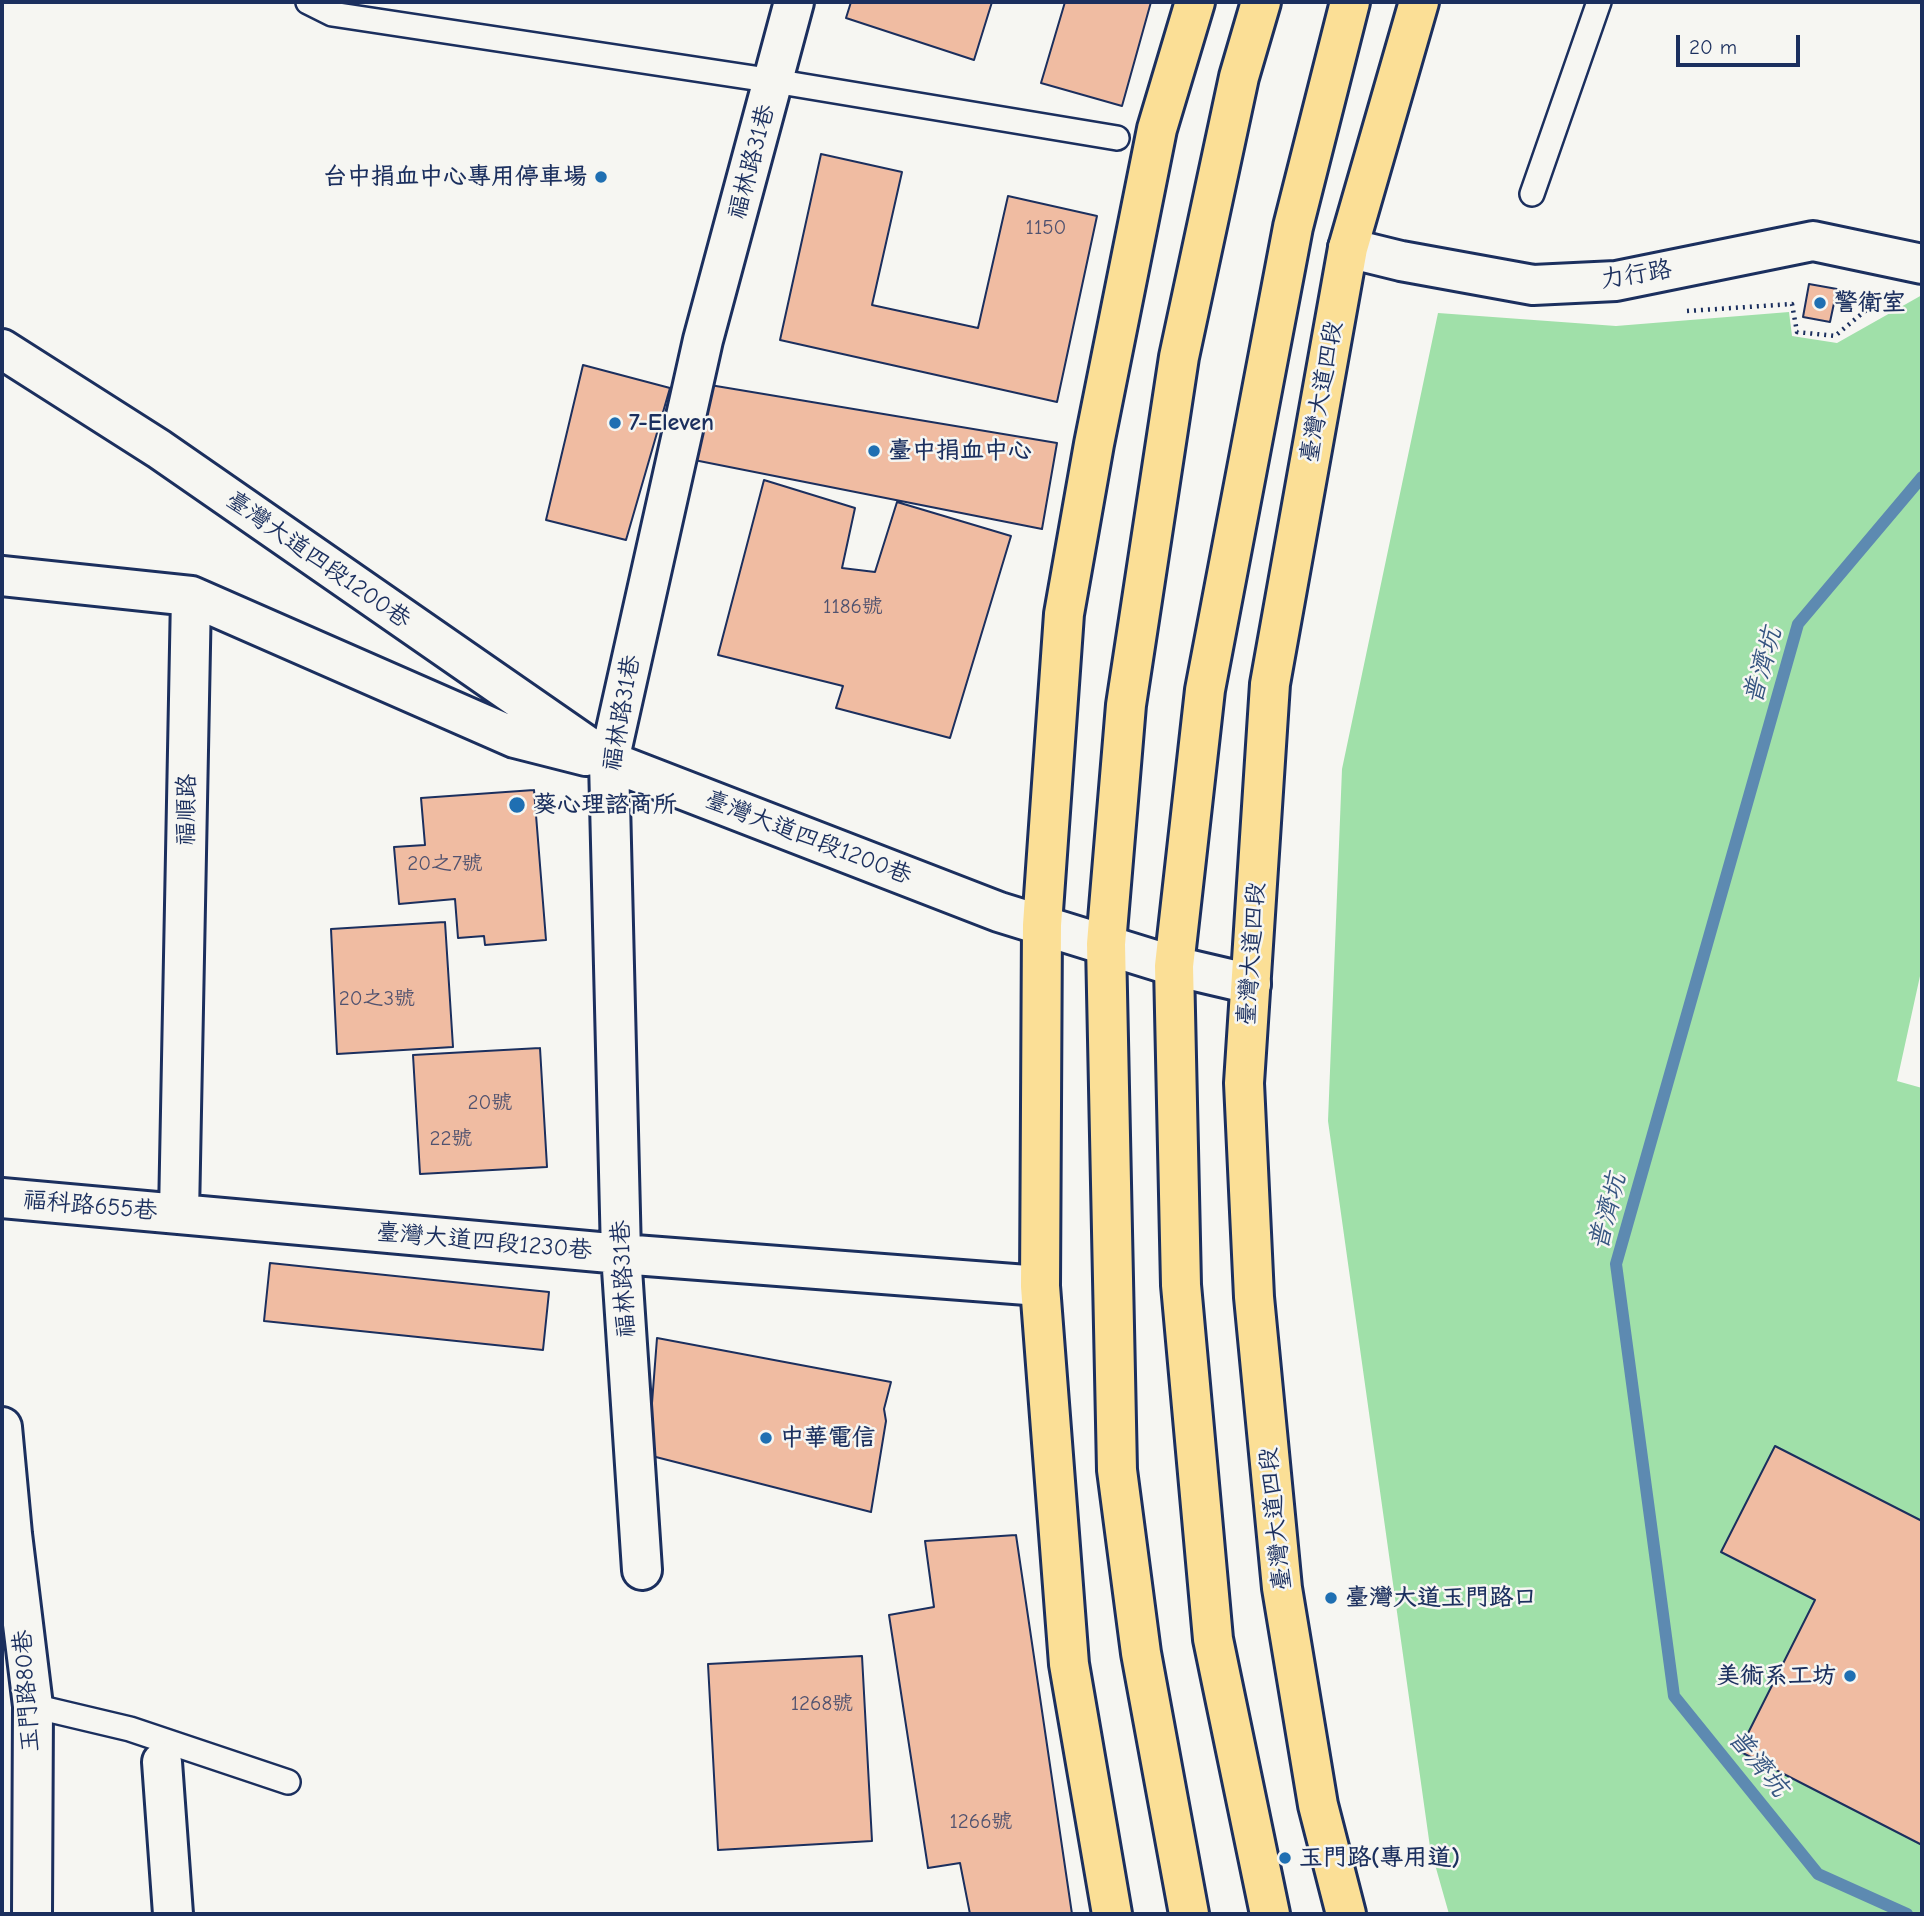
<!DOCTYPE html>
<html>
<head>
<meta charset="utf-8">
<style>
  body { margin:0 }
  #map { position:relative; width:1924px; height:1916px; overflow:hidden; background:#f6f6f2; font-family:"Comic Neue",sans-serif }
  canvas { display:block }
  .frame { position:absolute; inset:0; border:4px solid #1b2f5e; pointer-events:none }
  .scale { position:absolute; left:1676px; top:35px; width:124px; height:32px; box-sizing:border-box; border:4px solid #1b2f5e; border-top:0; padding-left:9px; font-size:21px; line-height:24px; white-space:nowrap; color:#1b2f5e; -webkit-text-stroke:5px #f6f6f2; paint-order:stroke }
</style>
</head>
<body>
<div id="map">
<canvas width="1924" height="1916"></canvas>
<div class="frame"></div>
<div class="scale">20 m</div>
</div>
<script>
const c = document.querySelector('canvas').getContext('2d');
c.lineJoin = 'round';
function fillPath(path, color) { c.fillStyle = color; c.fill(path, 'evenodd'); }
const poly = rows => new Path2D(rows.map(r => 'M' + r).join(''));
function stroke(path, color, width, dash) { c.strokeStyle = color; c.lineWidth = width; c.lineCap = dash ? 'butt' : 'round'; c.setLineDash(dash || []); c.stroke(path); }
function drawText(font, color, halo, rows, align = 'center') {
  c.font = font + ' "Comic Neue","LXGW WenKai TC",sans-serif'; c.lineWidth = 5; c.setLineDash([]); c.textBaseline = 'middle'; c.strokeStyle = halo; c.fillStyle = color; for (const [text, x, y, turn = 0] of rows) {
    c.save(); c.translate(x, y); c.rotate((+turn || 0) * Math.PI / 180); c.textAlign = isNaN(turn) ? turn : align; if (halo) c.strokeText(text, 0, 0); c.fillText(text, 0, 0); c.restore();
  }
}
fillPath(poly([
  [1922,295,1922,967,1897,1081,1922,1088,1922,1521,1775,1446,1721,1552,1815,1600,1739,1752,1922,1845,1922,1914,1449,1914,1430,1847,1328,1121,1342,769,1438,313,1616,326,1789,312,1792,336,1837,343]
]), '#a0e0a9');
stroke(poly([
  [1907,1914,1818,1874,1674,1696,1616,1264,1798,624,1922,477]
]), '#5d8ab1', 12);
const building = poly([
  [851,2,992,2,974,60,846,18,851,2],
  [1065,2,1151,2,1122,106,1041,83,1065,2],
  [821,154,902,172,872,305,978,328,1008,196,1097,216,1057,402,780,340,821,154],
  [1809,284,1837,289,1830,322,1803,317,1809,284],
  [583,365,670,388,626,540,546,520,583,365],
  [710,385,1057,443,1042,529,689,459,710,385],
  [764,480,855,508,842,568,875,572,897,502,1011,536,950,738,836,708,843,686,718,655,764,480],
  [534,790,546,940,485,945,484,936,458,938,455,899,399,904,394,847,425,845,421,798,534,790],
  [445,922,453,1047,337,1054,331,929,445,922],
  [540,1048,547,1167,420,1174,413,1055,540,1048],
  [270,1263,549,1292,543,1350,264,1321,270,1263],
  [657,1338,891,1382,884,1409,886,1421,871,1512,648,1455,657,1338],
  [1775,1446,1922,1521,1922,1845,1739,1751,1815,1600,1721,1552,1775,1446],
  [1016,1535,1072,1914,970,1914,960,1863,928,1868,889,1615,934,1607,925,1541,1016,1535],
  [862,1656,872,1841,718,1850,708,1664,862,1656]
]);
fillPath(building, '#f0bca2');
stroke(building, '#1b2f5e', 2);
const service = poly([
  [308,2,332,14,774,81,1117,138],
  [1532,194,1599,2],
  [33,1706,130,1729,288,1782]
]);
const minor = poly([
  [1348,248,1401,261,1533,285,1616,281,1813,241,1922,264],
  [2,349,159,449,609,761,999,912,1174,966,1251,984],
  [2,576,191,596,515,738,586,756],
  [2,1198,621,1254,1040,1286],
  [179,1214,191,596],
  [2,1427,12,1534,33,1706,32,1914],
  [642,1570,621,1254,609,761,703,340,794,2],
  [162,1762,173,1914]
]);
const primary = poly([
  [1112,1914,1069,1664,1040,1286,1042,925,1064,614,1094,444,1157,129,1195,2],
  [1189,1914,1141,1653,1117,1470,1106,944,1126,705,1179,357,1239,77,1261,2],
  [1270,1914,1213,1639,1181,1285,1174,966,1205,690,1293,227,1350,2],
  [1346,1914,1318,1805,1282,1588,1254,1297,1244,1083,1270,684,1348,248,1419,2]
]);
stroke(service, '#1b2f5e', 28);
stroke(minor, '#1b2f5e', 44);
stroke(primary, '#1b2f5e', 44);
stroke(poly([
  [1687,311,1792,304,1797,332,1835,336,1882,297]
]), '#1b2f5e', 4.5, [2, 5]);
stroke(service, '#f6f6f2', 23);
stroke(minor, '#f6f6f2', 38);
stroke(primary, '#fbdf96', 38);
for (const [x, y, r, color] of [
  [601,177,7,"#1f6fb2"],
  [1820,303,7,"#1f6fb2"],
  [615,423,7,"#1f6fb2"],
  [874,451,7,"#1f6fb2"],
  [517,805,9,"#1f6fb2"],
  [766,1438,7,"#1f6fb2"],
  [1331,1598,7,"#1f6fb2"],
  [1850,1676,7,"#1f6fb2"],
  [1285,1858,7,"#1f6fb2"]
]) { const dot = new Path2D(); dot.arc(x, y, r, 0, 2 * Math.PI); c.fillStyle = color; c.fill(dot); stroke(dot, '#f6f6f2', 2.5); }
drawText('21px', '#50526f', null, [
  ["1150",1046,228],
  ["1186號",853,607],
  ["20之7號",445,864],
  ["20之3號",377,999],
  ["20號",490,1103],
  ["22號",451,1139],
  ["1268號",822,1704],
  ["1266號",981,1822]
]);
drawText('24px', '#1b2f5e', '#f6f6f2', [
  ["福林路31巷",752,162,-75],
  ["力行路",1636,275,-9],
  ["臺灣大道四段",1322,392,-80],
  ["臺灣大道四段1200巷",318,560,35],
  ["福林路31巷",622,713,-80],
  ["福順路",187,810,-89],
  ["臺灣大道四段1200巷",808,838,21],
  ["臺灣大道四段",1252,954,-86],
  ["福科路655巷",90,1206,5],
  ["臺灣大道四段1230巷",484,1242,5],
  ["福林路31巷",624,1279,-93],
  ["臺灣大道四段",1276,1519,-96],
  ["玉門路80巷",27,1691,-94]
]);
drawText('bold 24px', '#1b2f5e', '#f6f6f2', [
  ["台中捐血中心專用停車場",587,177,"right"],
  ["警衛室",1834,303],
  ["7-Eleven",629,423],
  ["臺中捐血中心",888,451],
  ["葵心理諮商所",533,805],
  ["中華電信",780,1438],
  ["臺灣大道玉門路口",1345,1598],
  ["美術系工坊",1836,1676,"right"],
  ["玉門路(專用道)",1299,1858]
], 'left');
drawText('italic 26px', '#365581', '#f6f6f2', [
  ["普濟坑",1763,666,-74],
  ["普濟坑",1608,1212,-75],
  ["普濟坑",1758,1763,51]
]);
</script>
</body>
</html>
